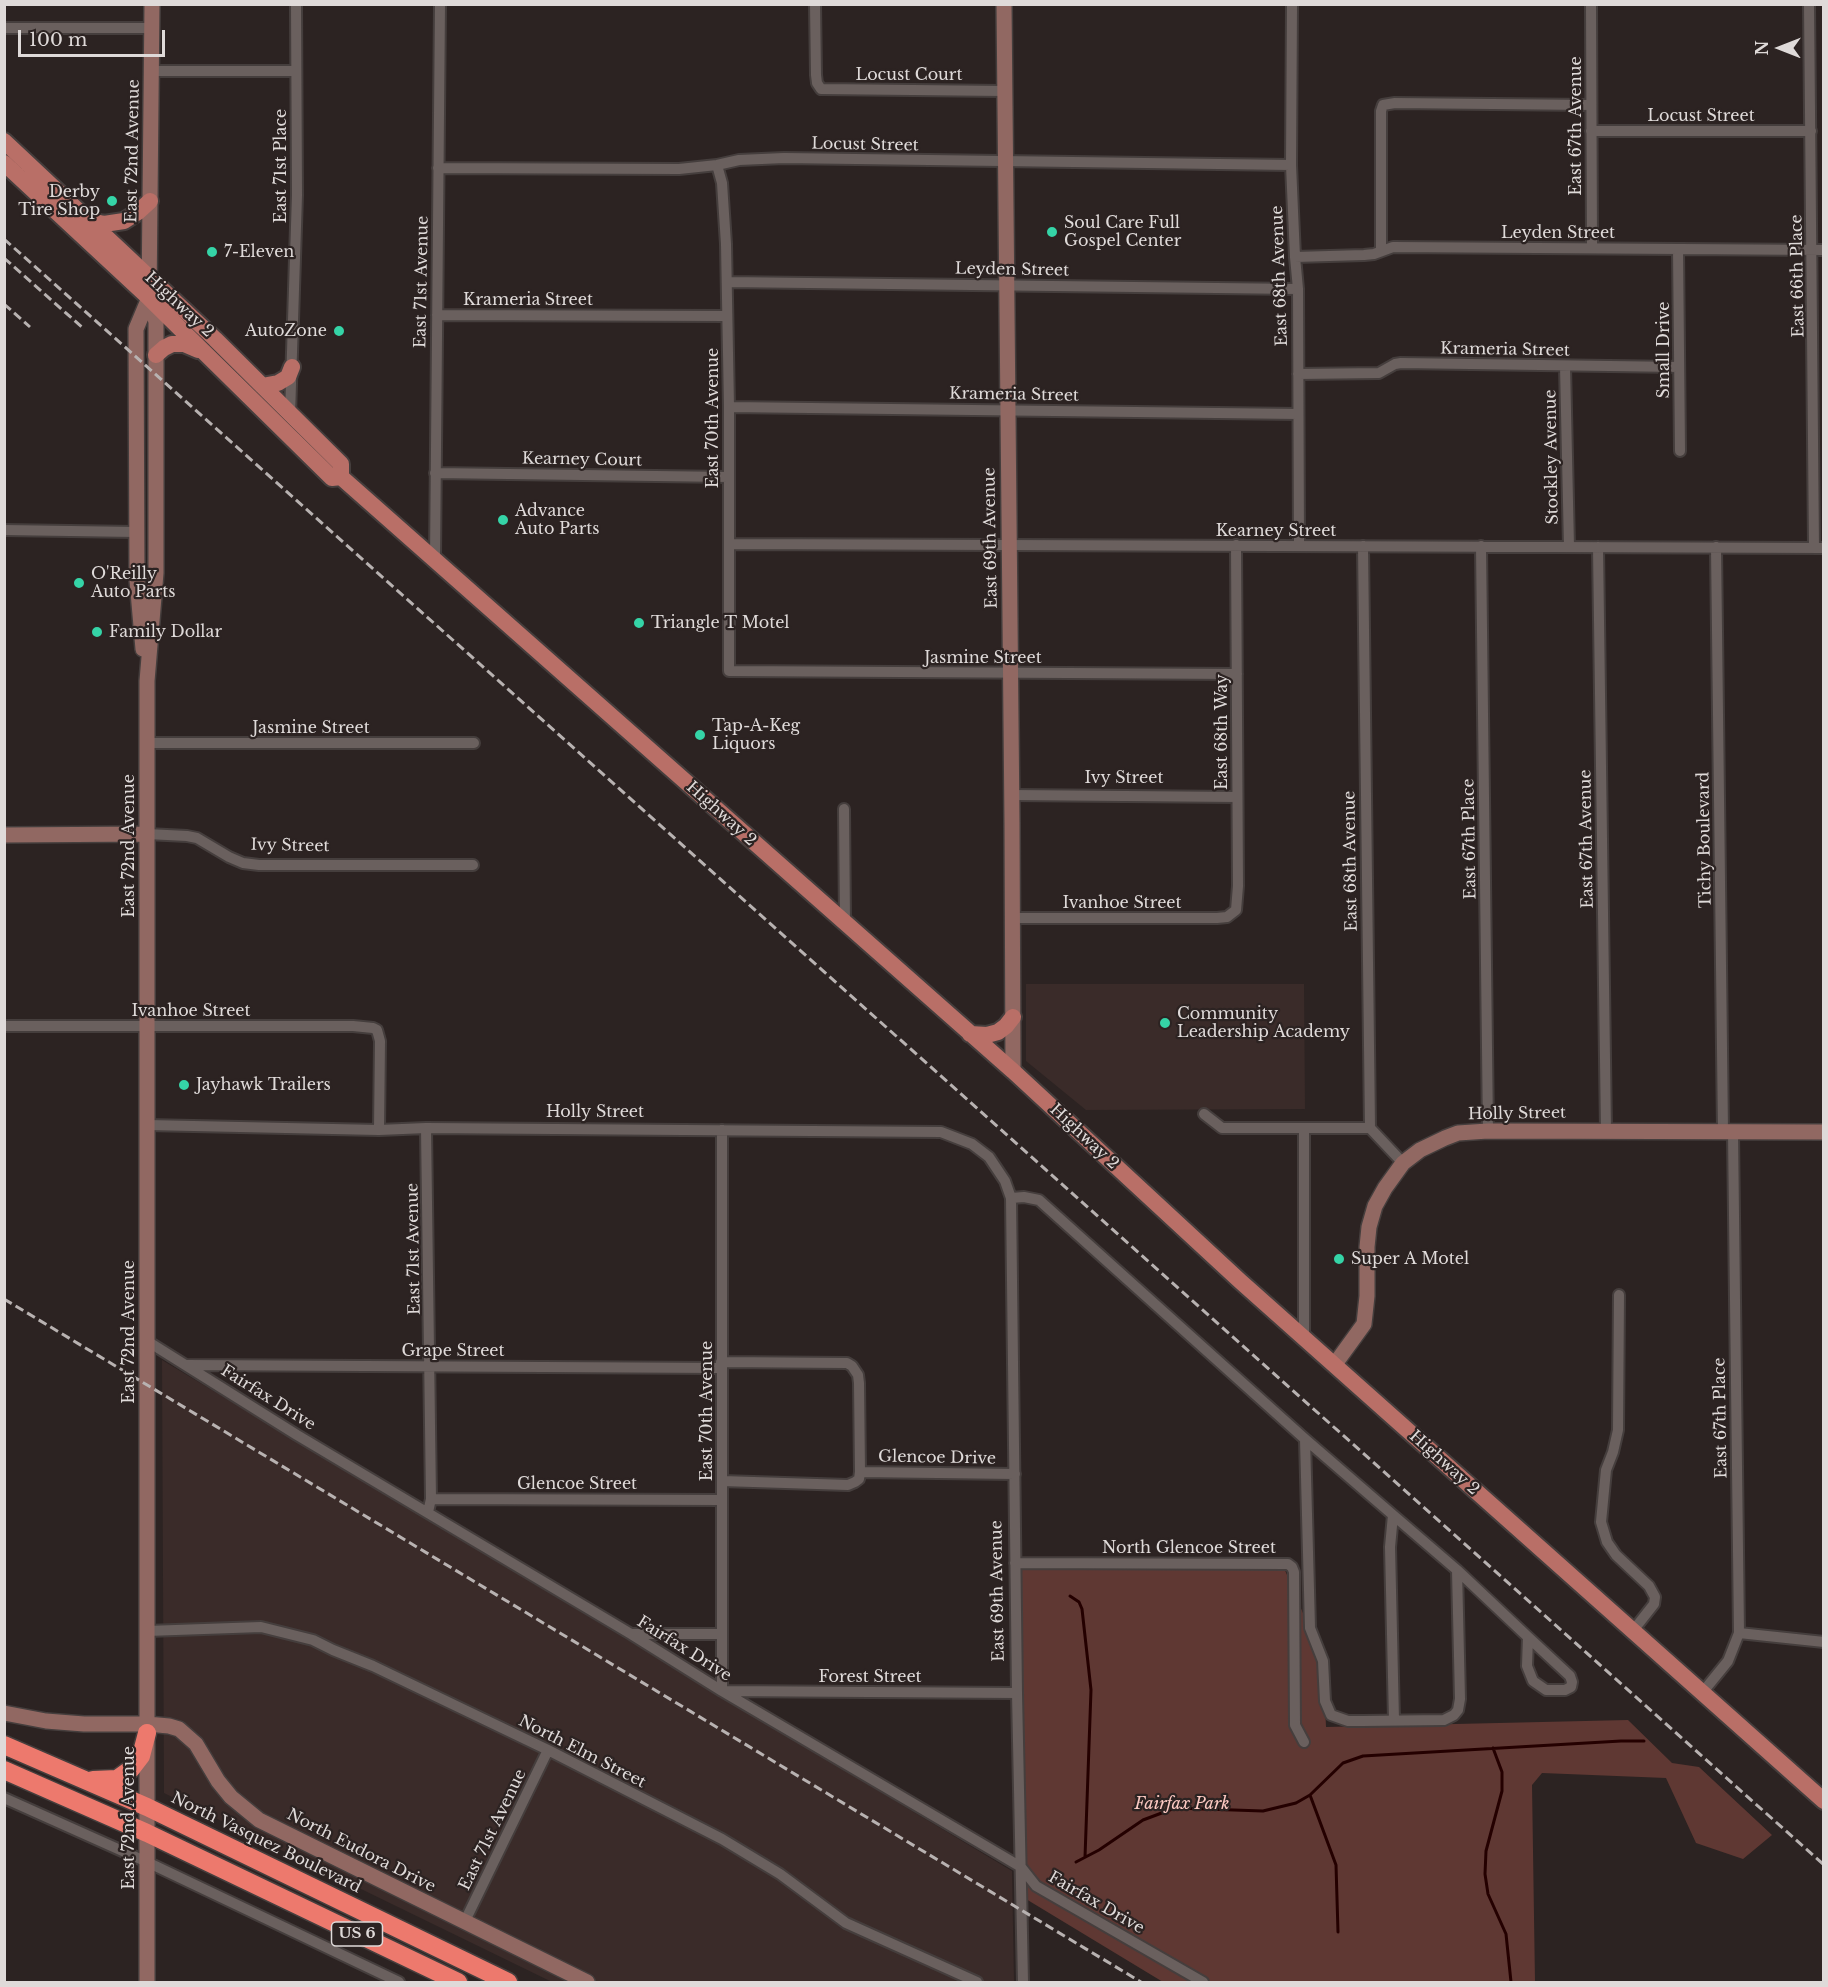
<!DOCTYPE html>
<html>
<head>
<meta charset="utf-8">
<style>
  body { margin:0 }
  #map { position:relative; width:1828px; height:1987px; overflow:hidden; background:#2c2322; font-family:"Libre Baskerville",serif }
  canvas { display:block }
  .frame { position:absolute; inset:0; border:6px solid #dfdad9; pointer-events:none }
  .north { position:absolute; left:1750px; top:18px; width:60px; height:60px; -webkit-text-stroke:4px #2c2322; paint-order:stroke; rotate:270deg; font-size:16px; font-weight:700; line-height:24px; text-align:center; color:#dfdad9 }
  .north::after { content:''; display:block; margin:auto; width:21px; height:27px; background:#dfdad9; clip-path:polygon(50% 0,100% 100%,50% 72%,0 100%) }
  .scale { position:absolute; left:18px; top:30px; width:147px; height:27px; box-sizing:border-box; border:3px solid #dfdad9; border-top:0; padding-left:8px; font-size:18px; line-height:21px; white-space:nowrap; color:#dfdad9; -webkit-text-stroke:4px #2c2322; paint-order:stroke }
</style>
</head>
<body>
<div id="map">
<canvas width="1828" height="1987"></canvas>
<div class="frame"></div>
<div class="north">N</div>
<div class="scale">100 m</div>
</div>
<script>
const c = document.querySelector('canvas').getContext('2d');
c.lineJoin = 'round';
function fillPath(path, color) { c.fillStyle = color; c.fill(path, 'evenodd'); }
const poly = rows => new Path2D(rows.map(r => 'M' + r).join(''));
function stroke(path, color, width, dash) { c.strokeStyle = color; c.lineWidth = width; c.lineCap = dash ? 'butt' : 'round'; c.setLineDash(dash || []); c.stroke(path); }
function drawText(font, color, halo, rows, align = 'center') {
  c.font = font + ' "Libre Baskerville",serif'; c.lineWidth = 4.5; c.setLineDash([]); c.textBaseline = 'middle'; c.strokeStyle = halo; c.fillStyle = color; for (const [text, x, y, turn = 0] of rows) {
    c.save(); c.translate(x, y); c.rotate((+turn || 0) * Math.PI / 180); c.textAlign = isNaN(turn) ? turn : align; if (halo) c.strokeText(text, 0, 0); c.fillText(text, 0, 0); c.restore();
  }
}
fillPath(poly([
  [1026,984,1304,984,1305,1109,1086,1110,1026,1061],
  [162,1360,1012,1871,1014,1982,552,1982,164,1793]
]), '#3a2b29');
fillPath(poly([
  [1015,1563,1282,1563,1323,1661,1326,1727,1628,1720,1672,1763,1699,1767,1772,1835,1743,1859,1696,1843,1666,1778,1542,1773,1532,1785,1535,1982,1163,1982,1021,1896]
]), '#5f3833');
stroke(poly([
  [1070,1596,1079,1602,1082,1609,1091,1690,1085,1857],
  [1493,1748,1502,1772,1502,1791,1486,1851,1485,1874,1488,1894,1506,1934,1511,1982],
  [1310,1795,1336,1865,1338,1932],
  [1076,1862,1099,1850,1143,1820,1175,1808,1263,1811,1296,1803,1310,1795,1343,1763,1363,1756,1621,1741,1644,1741]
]), '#240000', 3);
const street = poly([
  [815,4,816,75,817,83,821,89,1004,91],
  [1292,4,1291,165,1295,257,1298,289,1299,546],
  [1591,4,1592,248],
  [1809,4,1814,548],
  [4,28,152,28],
  [152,71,296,71],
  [1591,131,1811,131],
  [717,165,722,183,726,244,729,407,729,671,1237,674],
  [438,168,679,169,717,165,739,160,784,158,1291,165],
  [1678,249,1680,451],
  [1381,250,1381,111,1383,105,1395,103,1590,105],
  [1295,257,1364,255,1374,254,1393,247,1824,250],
  [727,282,1298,289],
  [437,315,727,316],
  [1565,366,1569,547],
  [1298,374,1379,373,1395,364,1401,363,1679,367],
  [729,407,1298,414],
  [290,415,297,195,296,4],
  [435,473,729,477],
  [4,530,136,532],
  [729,544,1824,548],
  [1363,546,1370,1128,1403,1163],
  [1481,546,1488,1131],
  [1598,547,1606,1132],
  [1716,547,1723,1132],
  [435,559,440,4],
  [147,743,474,743],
  [1012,795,1237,797],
  [844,809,845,923],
  [147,834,187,836,197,838,229,857,243,863,259,865,473,865],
  [1013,918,1217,918,1227,917,1236,910,1238,886,1236,545],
  [4,1026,353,1026,373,1028,377,1030,380,1041,379,1130],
  [1204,1114,1222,1128,1370,1128],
  [147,1125,379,1130,426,1128,941,1132,972,1144,989,1157,1005,1181,1011,1198,1017,1693,1023,1982],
  [426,1128,431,1499,428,1512],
  [1304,1128,1304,1337],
  [722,1130,722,1691,1017,1693],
  [1011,1198,1024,1197,1039,1200,1305,1439,1393,1515,1390,1547,1394,1720],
  [1619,1295,1618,1430,1613,1452,1606,1470,1601,1522,1607,1542,1616,1555,1649,1586,1655,1597,1654,1604,1632,1632],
  [147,1341,297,1435,631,1634,722,1691,1021,1867,1036,1886,1203,1982],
  [721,1362,847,1363,852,1366,858,1375,859,1383,860,1472,859,1479,855,1482,848,1485,722,1481],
  [187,1365,721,1368],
  [1305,1439,1310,1628,1323,1661,1325,1701,1331,1715,1348,1721,1362,1721,1444,1720,1454,1715,1458,1710,1460,1699,1457,1570],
  [860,1472,1015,1474],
  [431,1499,722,1500],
  [1393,1515,1457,1570,1528,1637,1570,1676,1572,1682,1571,1687,1565,1690,1546,1690,1533,1681,1527,1666,1528,1637],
  [1015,1563,1288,1564,1292,1567,1294,1572,1295,1725,1304,1742],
  [147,1631,261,1627,313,1640,333,1650,373,1666,548,1750,722,1839,780,1874,846,1923,977,1982],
  [1739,1633,1824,1642],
  [632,1634,722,1634],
  [1702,1693,1728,1661,1739,1633,1733,1132],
  [4,1798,147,1862,399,1982],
  [464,1923,548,1750]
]);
const secondary = poly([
  [1004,4,1012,822,1013,1071],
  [143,649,137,580,136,329,149,298],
  [4,835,147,834],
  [1335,1364,1364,1324,1367,1296,1367,1247,1369,1227,1375,1206,1385,1188,1403,1163,1420,1150,1445,1138,1458,1133,1488,1131,1824,1132],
  [4,1713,46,1721,84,1724,147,1724,169,1726,179,1729,196,1744,218,1781,231,1797,259,1820,587,1982],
  [147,1982,147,681,156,573,156,322,149,298,152,4]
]);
const primary = poly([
  [4,141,215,339,341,464,341,477],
  [4,163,149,298,332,478,341,477,1013,1071,1240,1281,1824,1801],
  [91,221,104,224,124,221,138,212,150,201],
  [156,355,164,348,172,344,184,344,198,350],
  [262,386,278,383,288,377,292,367],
  [970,1034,987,1035,998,1032,1006,1026,1013,1017]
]);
const highway = poly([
  [4,1745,147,1807,508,1982],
  [4,1770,147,1833,458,1982],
  [93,1780,117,1779,131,1769,141,1756,147,1733]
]);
stroke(street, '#453e3d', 14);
stroke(secondary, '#453e3d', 18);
stroke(primary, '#453e3d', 20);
stroke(highway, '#453e3d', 21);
stroke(street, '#6a605e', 10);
stroke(secondary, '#916862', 15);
stroke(primary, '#b96f67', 16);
stroke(highway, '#ed796d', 18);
stroke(poly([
  [4,239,1824,1865],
  [4,258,84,329],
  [4,304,30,327],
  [4,1299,1141,1982]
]), '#b8b2b1', 3, [9, 4.5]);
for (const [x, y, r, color] of [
  [112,201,6,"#35d4a7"],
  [1052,232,6,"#35d4a7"],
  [212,252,6,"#35d4a7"],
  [339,331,6,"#35d4a7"],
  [503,520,6,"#35d4a7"],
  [79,583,6,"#35d4a7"],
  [639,623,6,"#35d4a7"],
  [97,632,6,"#35d4a7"],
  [700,735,6,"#35d4a7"],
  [1165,1023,6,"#35d4a7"],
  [184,1085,6,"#35d4a7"],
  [1339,1259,6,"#35d4a7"]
]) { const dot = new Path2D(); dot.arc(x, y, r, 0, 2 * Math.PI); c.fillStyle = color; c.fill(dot); stroke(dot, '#2c2322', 2); }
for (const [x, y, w] of [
  [357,1934,51]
]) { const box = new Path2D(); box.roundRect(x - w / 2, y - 12, w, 24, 4.5); c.fillStyle = '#2c2322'; c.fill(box); stroke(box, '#dfdad9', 1.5); }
drawText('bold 15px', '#dfdad9', null, [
  ["US 6",357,1934]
]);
drawText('16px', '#dfdad9', '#2c2322', [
  ["Locust Court",909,75],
  ["Locust Street",1701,116],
  ["East 67th Avenue",1576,126,-90],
  ["Locust Street",865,145,1],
  ["East 72nd Avenue",133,151,-89],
  ["East 71st Place",281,166,-90],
  ["Leyden Street",1558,233],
  ["Leyden Street",1012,270,1],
  ["East 68th Avenue",1280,276,-92],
  ["East 66th Place",1798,276,-91],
  ["East 71st Avenue",422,282,-89],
  ["Krameria Street",528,300],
  ["Highway 2",179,305,43],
  ["Krameria Street",1505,350,1],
  ["Small Drive",1664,350,-90],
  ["Krameria Street",1014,395,1],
  ["East 70th Avenue",713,418,-90],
  ["Stockley Avenue",1552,457,-91],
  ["Kearney Court",582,460,1],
  ["Kearney Street",1276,531],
  ["East 69th Avenue",991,538,-91],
  ["Jasmine Street",983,658],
  ["Jasmine Street",311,728],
  ["East 68th Way",1222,732,-90],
  ["Ivy Street",1124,778],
  ["Highway 2",721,814,42],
  ["East 67th Place",1470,839,-91],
  ["East 67th Avenue",1587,839,-91],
  ["Tichy Boulevard",1705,840,-91],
  ["East 72nd Avenue",129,846,-90],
  ["Ivy Street",290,846,1],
  ["East 68th Avenue",1351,861,-91],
  ["Ivanhoe Street",1122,903],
  ["Ivanhoe Street",191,1011],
  ["Holly Street",595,1112],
  ["Holly Street",1517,1114,-1],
  ["Highway 2",1084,1137,43],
  ["East 71st Avenue",414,1249,-91],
  ["East 72nd Avenue",129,1332,-90],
  ["Grape Street",453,1351],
  ["Fairfax Drive",268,1398,32],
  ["East 70th Avenue",707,1411,-90],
  ["East 67th Place",1721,1418,-91],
  ["Glencoe Drive",937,1458,1],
  ["Highway 2",1444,1463,42],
  ["Glencoe Street",577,1484],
  ["North Glencoe Street",1189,1548],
  ["East 69th Avenue",998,1591,-91],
  ["Fairfax Drive",684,1649,32],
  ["Forest Street",870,1677],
  ["North Elm Street",582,1752,27],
  ["East 72nd Avenue",129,1818,-90],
  ["East 71st Avenue",493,1830,-64],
  ["North Vasquez Boulevard",266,1843,26],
  ["North Eudora Drive",361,1851,27],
  ["Fairfax Drive",1096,1903,30]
]);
drawText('16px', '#dfdad9', '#2c2322', [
  ["Derby",100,192,"right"],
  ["Tire Shop",100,210,"right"],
  ["Soul Care Full",1064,223],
  ["Gospel Center",1064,241],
  ["7-Eleven",224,252],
  ["AutoZone",327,331,"right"],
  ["Advance",515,511],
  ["Auto Parts",515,529],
  ["O'Reilly",91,574],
  ["Auto Parts",91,592],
  ["Triangle T Motel",651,623],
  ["Family Dollar",109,632],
  ["Tap-A-Keg",712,726],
  ["Liquors",712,744],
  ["Community",1177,1014],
  ["Leadership Academy",1177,1032],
  ["Jayhawk Trailers",196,1085],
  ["Super A Motel",1351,1259]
], 'left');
drawText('italic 16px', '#fdcac3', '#2c2322', [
  ["Fairfax Park",1182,1804]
]);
</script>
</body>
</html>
